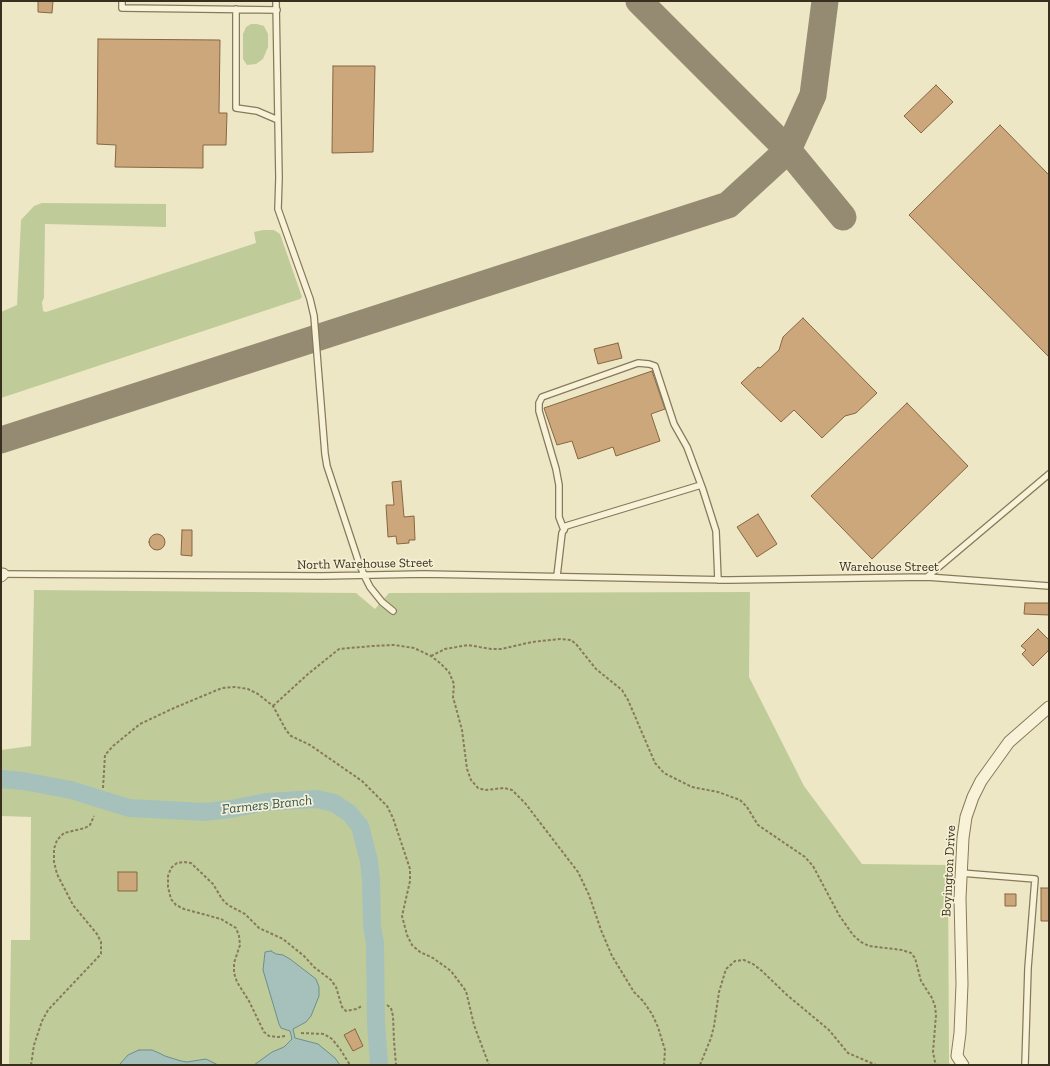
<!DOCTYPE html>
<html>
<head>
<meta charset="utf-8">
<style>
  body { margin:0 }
  #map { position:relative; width:1050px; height:1066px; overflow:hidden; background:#eee7c5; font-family:"Zilla Slab",serif }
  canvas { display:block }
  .frame { position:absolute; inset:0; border:2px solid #392f1f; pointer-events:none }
</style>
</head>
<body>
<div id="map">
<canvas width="1050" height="1066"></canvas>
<div class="frame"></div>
</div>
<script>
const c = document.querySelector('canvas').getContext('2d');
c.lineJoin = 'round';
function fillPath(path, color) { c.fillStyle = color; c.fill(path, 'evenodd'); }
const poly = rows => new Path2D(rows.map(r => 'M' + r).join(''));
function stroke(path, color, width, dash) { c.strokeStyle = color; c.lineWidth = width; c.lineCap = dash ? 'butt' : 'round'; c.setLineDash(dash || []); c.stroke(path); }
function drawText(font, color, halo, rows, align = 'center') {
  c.font = font + ' "Zilla Slab",serif'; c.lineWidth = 3.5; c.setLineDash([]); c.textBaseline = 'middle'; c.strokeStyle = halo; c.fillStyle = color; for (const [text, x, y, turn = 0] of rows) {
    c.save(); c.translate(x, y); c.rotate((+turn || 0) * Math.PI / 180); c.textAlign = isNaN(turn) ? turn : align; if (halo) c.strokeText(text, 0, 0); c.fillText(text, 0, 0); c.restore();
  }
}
fillPath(poly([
  [251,24,257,24,264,26,268,34,268,47,263,59,256,64,247,65,243,59,243,34,246,27],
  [42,203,166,204,166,227,45,224,44,298,42,302,43,311,46,312,256,243,254,232,263,230,274,230,280,234,302,297,300,299,1,398,1,312,17,305,21,220,34,206],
  [34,590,356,593,375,609,389,593,750,592,749,677,804,786,862,864,948,865,949,1062,950,1065,9,1065,11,940,30,940,31,817,1,816,1,750,31,746]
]), '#bfcc99');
const water = poly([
  [271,951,276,954,283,955,290,959,316,979,319,987,319,996,311,1016,306,1022,293,1029,295,1038,318,1044,335,1058,340,1065,254,1065,272,1052,284,1047,292,1039,290,1031,281,1028,279,1024,263,970,265,952,271,951],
  [139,1050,152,1050,159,1053,165,1056,181,1061,187,1062,206,1059,218,1065,119,1065,128,1055,139,1050]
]);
fillPath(water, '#a6c1bc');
stroke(water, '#6d8f8b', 1);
stroke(poly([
  [1,779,23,781,71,790,129,808,205,812,231,809,266,802,317,799,334,803,349,813,360,826,369,861,371,880,372,925,375,943,376,1023,379,1065]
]), '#a6c1bc', 18);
stroke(poly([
  [825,1,813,95,788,150,843,217],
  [1,440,728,205,788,150,639,1]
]), '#948b72', 27);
const building = poly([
  [38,1,53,1,52,13,38,12,38,1],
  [98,39,220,40,219,113,227,113,226,145,203,145,203,168,115,167,116,145,97,144,98,39],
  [333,66,375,66,373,152,332,153,333,66],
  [936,85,953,102,921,133,904,116,936,85],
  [1000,125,1049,175,1049,357,909,215,1000,125],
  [803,318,877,393,856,413,845,416,822,438,794,410,781,422,741,383,758,367,760,368,779,350,783,337,803,318],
  [618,343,622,358,598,364,594,349,618,343],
  [652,371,665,409,651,414,660,441,616,456,613,447,578,459,572,441,557,445,544,408,652,371],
  [907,403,968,466,872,559,811,496,907,403],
  [401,481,404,517,414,516,415,540,409,540,409,543,397,544,396,536,388,537,386,505,394,505,392,482,401,481],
  [758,514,777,544,757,557,737,527,758,514],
  [182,530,192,530,192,556,181,555,182,530],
  '149 542a8 8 0 1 1 16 0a8 8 0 1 1-16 0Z',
  [1025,603,1049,603,1049,615,1024,614,1025,603],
  [1038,629,1049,640,1049,650,1033,666,1022,654,1026,650,1021,646,1038,629],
  [118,872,137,872,137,891,118,891,118,872],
  [1041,888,1049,888,1049,921,1041,921,1041,888],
  [1005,894,1016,894,1016,906,1005,906,1005,894],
  [355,1029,363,1046,353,1051,344,1035,355,1029]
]);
fillPath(building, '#cba77b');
stroke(building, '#876641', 1);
const service = poly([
  [122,1,122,8,277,10],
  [276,1,279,178,278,209,310,299,314,316,325,454,327,466,358,560,364,575,370,587,382,602,393,611],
  [236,9,236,108,257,111,278,120],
  [564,530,559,517,559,485,556,469,539,411,539,403,542,397,638,363,649,364,655,366,674,424,687,447,703,490,716,531,718,580],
  [2,574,322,576,424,574,730,580,927,577,1049,586],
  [557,576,562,533,566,526,701,485],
  [927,577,1049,474],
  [961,873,1035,879,1028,968,1025,1065]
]);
const minor = poly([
  [1,576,3,574],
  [963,1065,957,1056,960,1033,962,984,960,898,963,838,966,817,973,797,981,781,1009,742,1049,707]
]);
stroke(service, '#88795b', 8);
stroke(minor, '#88795b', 13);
stroke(poly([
  [431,656,445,649,468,645,491,649,501,649,532,642,560,639,571,640,576,644,596,669,622,690,628,700,655,763,664,773,692,787,718,792,740,800,747,807,758,825,805,857,813,866,839,915,853,935,861,942,869,946,902,950,911,953,915,958,921,981,932,998,935,1006,936,1015,933,1052,935,1062,937,1065],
  [273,706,308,674,339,649,372,646,394,645,414,648,431,656,440,663,449,672,454,684,453,697,462,730,467,769,471,780,478,788,485,790,504,788,512,790,525,803,578,872,589,895,601,930,612,956,634,992,643,1001,652,1014,658,1027,665,1050,664,1065],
  [103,788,105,755,113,746,140,724,174,708,222,688,235,687,248,689,258,694,273,706,286,730,291,736,310,745,362,781,387,806,393,818,410,869,410,881,402,916,407,935,412,945,420,952,433,958,451,971,466,991,474,1025,489,1065],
  [387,1005,391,1008,393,1016,394,1041,396,1065],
  [301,1033,324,1034,332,1039,340,1049,350,1065],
  [285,1036,278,1037,269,1036,264,1032,249,1001,237,982,234,973,234,963,240,945,239,936,236,928,221,919,184,909,176,905,171,899,168,887,168,876,171,868,177,863,184,862,191,863,213,884,222,899,228,905,245,914,259,928,283,939,304,956,314,967,331,980,336,987,342,1007,346,1011,356,1009,362,1006],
  [31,1065,34,1045,42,1021,48,1010,101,954,101,942,97,934,73,905,57,874,54,862,54,849,57,840,64,833,85,828,90,825,94,816],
  [700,1065,711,1038,714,1026,719,992,726,969,735,961,744,960,753,964,762,971,787,995,829,1030,848,1053,876,1065]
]), '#88795b', 2, [3, 2]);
stroke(service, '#f8f3d8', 5.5);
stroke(minor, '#f8f3d8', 11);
drawText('13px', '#392f1f', '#f5f0d4', [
  ["North Warehouse Street",365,564,-1],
  ["Warehouse Street",889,567],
  ["Boyington Drive",949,871,-87]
]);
drawText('italic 14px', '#2e5558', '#f5f0d4', [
  ["Farmers Branch",267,805,-6]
]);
</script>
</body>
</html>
